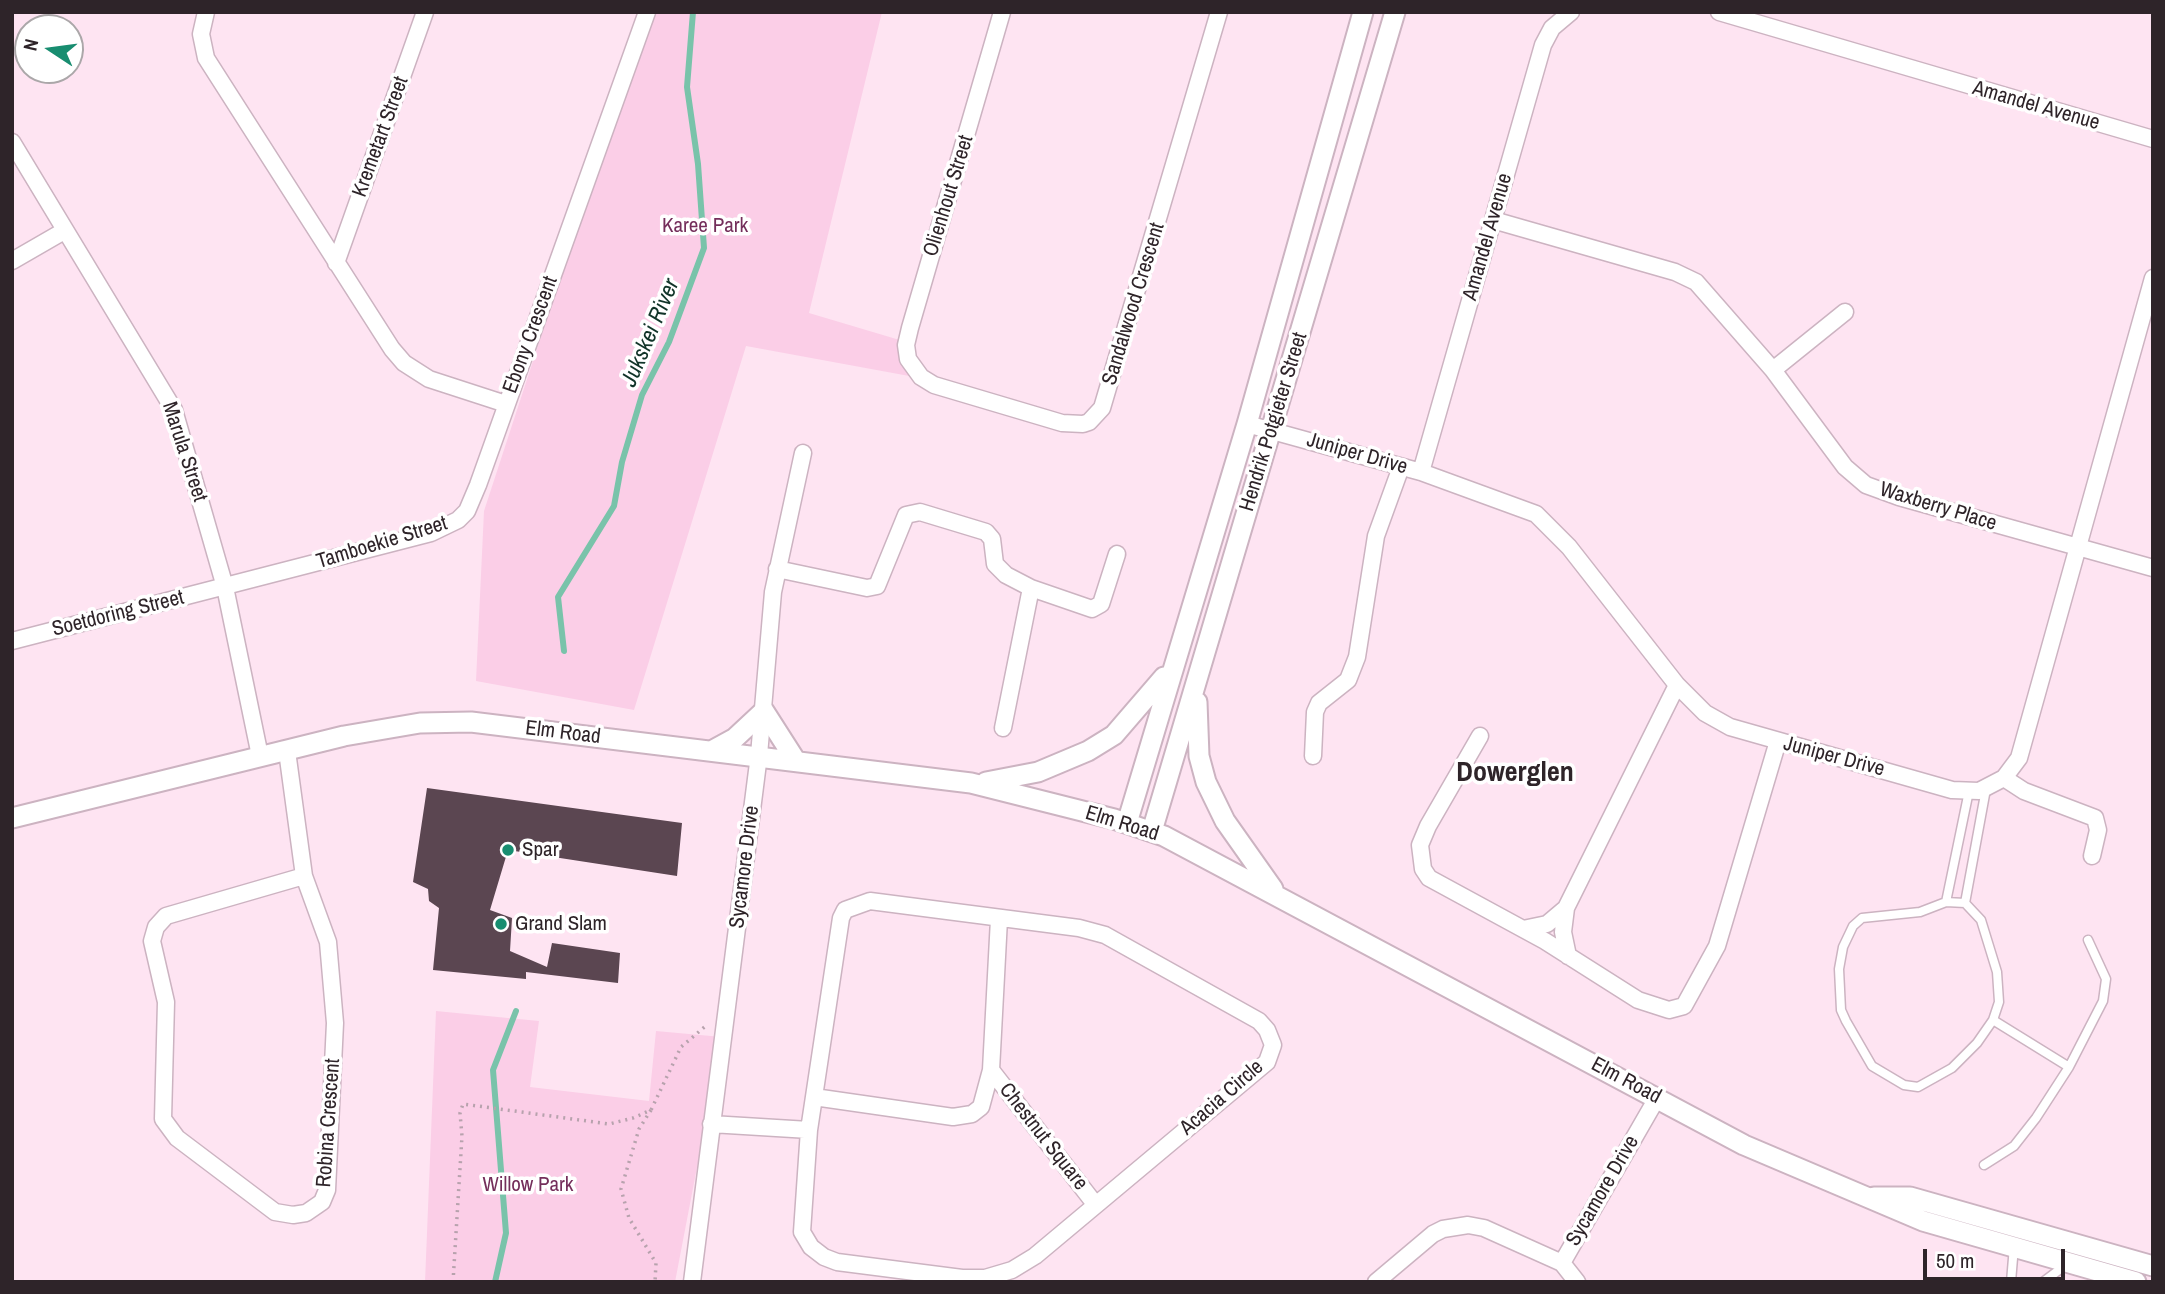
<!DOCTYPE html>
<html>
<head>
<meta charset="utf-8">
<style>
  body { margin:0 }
  #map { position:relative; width:2165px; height:1294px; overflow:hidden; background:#fee4f2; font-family:"Archivo Narrow",sans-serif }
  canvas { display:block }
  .frame { position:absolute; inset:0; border:14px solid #2e2429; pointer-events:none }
  .north { position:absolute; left:14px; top:14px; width:70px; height:70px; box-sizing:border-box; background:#fff; border:2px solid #aba7a9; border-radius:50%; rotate:283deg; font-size:19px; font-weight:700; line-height:28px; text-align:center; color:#2e2429 }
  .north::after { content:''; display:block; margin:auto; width:24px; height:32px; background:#188d70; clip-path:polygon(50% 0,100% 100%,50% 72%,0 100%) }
  .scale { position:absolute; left:1923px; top:1249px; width:142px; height:32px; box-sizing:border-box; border:4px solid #2e2429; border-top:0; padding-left:9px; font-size:21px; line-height:24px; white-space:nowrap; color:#2e2429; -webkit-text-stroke:5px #fff; paint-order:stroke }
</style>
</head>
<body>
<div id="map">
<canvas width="2165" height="1294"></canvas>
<div class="frame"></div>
<div class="north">N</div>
<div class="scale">50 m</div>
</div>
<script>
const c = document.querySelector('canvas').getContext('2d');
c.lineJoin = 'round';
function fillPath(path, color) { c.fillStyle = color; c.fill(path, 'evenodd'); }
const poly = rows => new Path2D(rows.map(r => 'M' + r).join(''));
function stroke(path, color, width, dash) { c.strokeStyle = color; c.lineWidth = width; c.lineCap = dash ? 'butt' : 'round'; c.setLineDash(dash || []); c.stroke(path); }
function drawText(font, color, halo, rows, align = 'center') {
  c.font = font + ' "Archivo Narrow",sans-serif'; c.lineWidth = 7; c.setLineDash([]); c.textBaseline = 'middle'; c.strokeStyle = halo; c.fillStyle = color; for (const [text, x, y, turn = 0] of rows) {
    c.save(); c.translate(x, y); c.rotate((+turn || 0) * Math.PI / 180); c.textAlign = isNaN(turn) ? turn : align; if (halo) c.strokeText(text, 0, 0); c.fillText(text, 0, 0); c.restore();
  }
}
fillPath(poly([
  [647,12,882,12,809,313,903,341,920,378,746,346,634,710,476,681,484,511],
  [436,1011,539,1021,530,1087,649,1101,656,1031,722,1037,675,1282,425,1282]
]), '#fbcee7');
stroke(poly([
  [564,651,558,597,614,506,622,462,642,395,669,342,704,248,698,164,687,87,693,12],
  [495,1282,506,1233,493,1070,516,1011]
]), '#79c3aa', 6);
fillPath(poly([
  [427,788,682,823,677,876,508,850,490,910,512,918,510,951,547,967,552,943,620,953,618,983,526,972,526,979,433,970,439,908,429,901,428,889,413,882]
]), '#5b4651');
const service = poly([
  [1946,902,1965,903,1981,920,1997,972,1999,1002,1993,1020,1977,1043,1952,1068,1918,1087,1904,1085,1872,1066,1846,1021,1841,1010,1839,969,1843,947,1853,926,1862,918,1920,912,1946,902],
  [1946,902,1969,791],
  [1965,903,1986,789],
  [1993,1020,2069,1067],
  [1984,1165,2014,1146,2036,1118,2069,1067,2103,1001,2106,979,2088,940],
  [2011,1282,2014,1246],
  [2043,1282,2067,1264]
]);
const minor = poly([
  [206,12,201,34,206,58,392,349,404,363,429,379,506,404],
  [1002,12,910,328,906,345,908,359,921,377,934,385,1062,423,1083,424,1089,422,1102,408,1219,12],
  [1719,12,2153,139],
  [12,142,174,410,225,587,260,756],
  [1493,220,1675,272,1696,282,1773,370,1845,467,1866,485,1899,497,2153,568],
  [12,261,64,231],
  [336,263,425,12],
  [1773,370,1845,312],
  [1247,424,1421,472,1536,514,1569,547,1677,685,1705,713,1730,727,1952,790,1979,791,2004,778,2019,758,2153,278],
  [1421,472,1543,45,1552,28,1571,12],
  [777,569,867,588,877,586,906,515,920,512,986,532,992,539,995,564,1006,575,1031,588,1092,609,1101,604,1117,554],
  [12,641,431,533,458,520,467,511,478,485,647,12],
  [1003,728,1031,588],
  [1480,736,1428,826,1420,845,1423,869,1429,878,1545,941,1638,1000,1669,1010,1684,1006,1717,946,1778,741],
  [287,751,304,876,328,942,335,1023,327,1190,322,1202,306,1213,293,1215,275,1212,177,1138,163,1119,166,1002,152,941,156,927,166,916,304,876],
  [1313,756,1315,712,1319,703,1348,680,1357,657,1376,536,1401,467],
  [2004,778,2024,791,2095,818,2098,830,2092,856],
  [870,901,1079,928,1105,935,1259,1021,1267,1030,1273,1045,1267,1062,1035,1256,1012,1270,985,1278,962,1278,837,1262,824,1257,811,1247,802,1232,809,1130,841,918,845,910,870,901],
  [1523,929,1547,924,1566,908],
  [1568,956,1563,932,1566,908,1677,685],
  [991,1070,1095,1204],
  [814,1097,953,1117,972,1114,981,1107,991,1070,999,919],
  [711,1124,809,1130],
  [1562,1263,1657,1098],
  [692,1282,759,755,773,592,803,453],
  [1376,1282,1433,1234,1443,1229,1468,1225,1484,1228,1562,1263,1577,1282]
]);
const tertiary = poly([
  [1197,702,1199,756,1206,782,1225,821,1273,889],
  [713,750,735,738,764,711,796,761],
  [986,782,1038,772,1088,751,1114,735,1164,677],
  [12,818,344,736,420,723,471,722,971,783,1114,819,1164,836,1744,1145,1923,1221,2136,1282],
  [1127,823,1247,424,1363,12],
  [1152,831,1395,12],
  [1874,1197,1910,1197,2153,1266]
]);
stroke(service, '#ccb3c1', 11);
stroke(minor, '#ccb3c1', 19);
stroke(tertiary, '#ccb3c1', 23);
stroke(poly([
  [651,1110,639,1129,621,1189,629,1218,656,1263,655,1282],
  [453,1282,462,1136,460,1113,463,1104,609,1124,633,1118,651,1110,681,1047,708,1024]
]), '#b7a2ad', 3.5, [2, 5]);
stroke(service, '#fff', 8);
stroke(minor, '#fff', 16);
stroke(tertiary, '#fff', 19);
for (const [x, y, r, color] of [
  [508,850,7,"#188d70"],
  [501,924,7,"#188d70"]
]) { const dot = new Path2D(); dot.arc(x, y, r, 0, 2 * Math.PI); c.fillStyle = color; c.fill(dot); stroke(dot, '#fff', 2.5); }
drawText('21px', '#2e2429', '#fff', [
  ["Amandel Avenue",2036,106,16],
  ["Kremetart Street",381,137,-70],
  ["Olienhout Street",949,196,-73],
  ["Amandel Avenue",1488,237,-74],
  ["Sandalwood Crescent",1134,304,-73],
  ["Ebony Crescent",531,335,-70],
  ["Hendrik Potgieter Street",1274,422,-73],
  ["Marula Street",184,452,72],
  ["Juniper Drive",1357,454,16],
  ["Waxberry Place",1938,507,17],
  ["Tamboekie Street",382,543,-17],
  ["Soetdoring Street",118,614,-14],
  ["Elm Road",563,733,7],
  ["Juniper Drive",1834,757,15],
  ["Elm Road",1122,824,17],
  ["Sycamore Drive",745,867,-83],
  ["Elm Road",1626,1081,28],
  ["Acacia Circle",1222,1098,-41],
  ["Robina Crescent",329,1123,-86],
  ["Chestnut Square",1043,1137,52],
  ["Sycamore Drive",1603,1191,-60]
]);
drawText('21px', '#742e5b', '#fff', [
  ["Karee Park",705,226],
  ["Willow Park",528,1185]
]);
drawText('21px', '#2e2429', '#fff', [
  ["Spar",522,850],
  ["Grand Slam",515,924]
], 'left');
drawText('italic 23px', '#113429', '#fff', [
  ["Jukskei River",651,333,-67]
]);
drawText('bold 28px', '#2e2429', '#fff', [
  ["Dowerglen",1515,773]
]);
</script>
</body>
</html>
